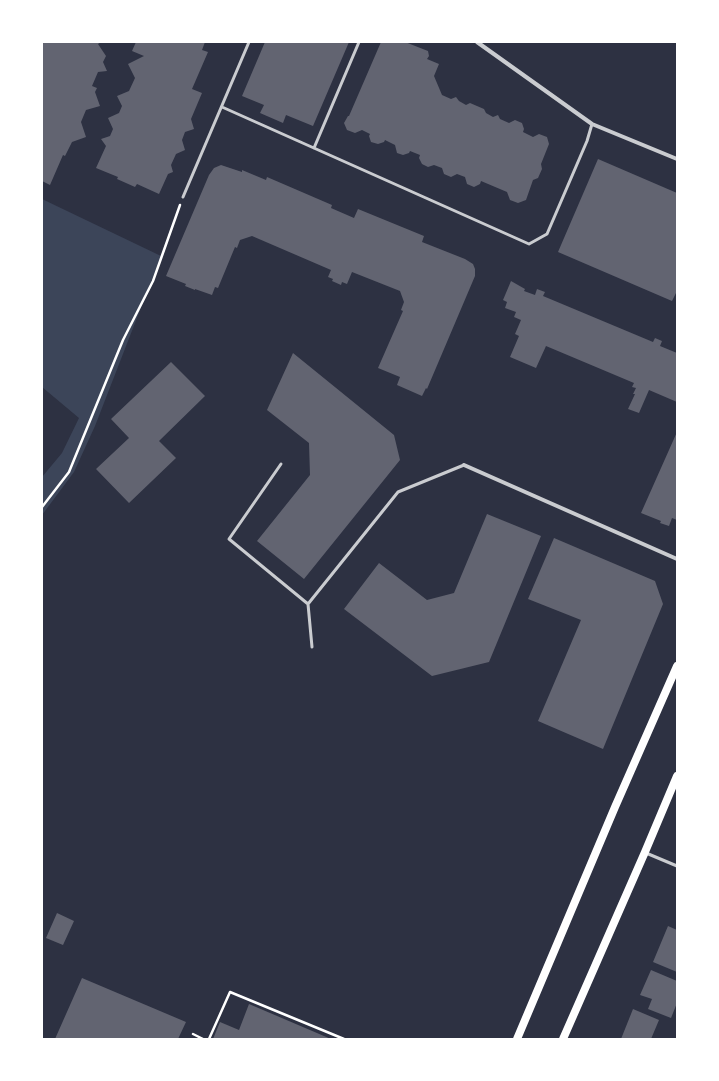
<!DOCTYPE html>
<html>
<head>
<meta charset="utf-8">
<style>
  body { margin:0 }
  #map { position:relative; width:719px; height:1081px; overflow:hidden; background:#2d3142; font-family:Lato,sans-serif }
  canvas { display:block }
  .frame { position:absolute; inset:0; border:43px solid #fff; pointer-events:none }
</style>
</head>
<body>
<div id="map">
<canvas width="719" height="1081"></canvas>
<div class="frame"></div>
</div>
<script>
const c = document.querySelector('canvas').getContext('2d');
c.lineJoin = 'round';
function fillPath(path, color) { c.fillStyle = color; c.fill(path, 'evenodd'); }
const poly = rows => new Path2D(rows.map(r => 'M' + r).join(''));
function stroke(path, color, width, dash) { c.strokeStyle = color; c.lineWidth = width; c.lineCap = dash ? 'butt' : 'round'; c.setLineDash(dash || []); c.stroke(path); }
fillPath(poly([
  [42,199,161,256,95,426,74,472,42,515,42,477,62,453,79,418,42,387]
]), '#3c4559');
fillPath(poly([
  [42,42,101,42,98,44,106,56,103,62,107,71,98,72,92,86,97,88,95,92,100,106,86,110,81,122,86,137,72,142,65,156,63,155,50,185,42,181],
  [136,42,205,42,202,50,208,52,192,89,202,93,191,119,194,129,185,132,182,140,185,150,176,154,171,165,173,172,168,174,159,194,137,184,135,187,117,179,118,177,96,168,106,146,101,139,110,136,113,129,108,118,119,113,122,106,117,96,129,91,135,78,128,64,144,56,132,51],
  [265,42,349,42,313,126,286,115,283,123,260,113,264,105,242,96],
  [381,42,405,42,428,51,429,56,427,59,439,64,434,76,442,95,451,99,456,97,459,101,466,105,470,103,484,109,486,113,493,117,498,115,500,119,509,123,515,120,522,123,524,129,523,132,533,137,539,134,547,137,549,144,541,164,542,169,538,178,533,180,526,200,518,203,510,200,507,192,481,181,480,184,474,187,467,184,465,177,457,174,451,177,444,174,442,168,434,165,428,167,422,164,419,158,420,155,410,151,409,153,403,155,397,153,395,145,385,140,384,142,378,144,371,142,369,136,370,134,362,130,355,133,347,130,344,123,348,116,349,116],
  [598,159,677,193,677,293,676,293,672,301,558,252],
  [221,165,242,172,242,170,266,180,267,177,332,205,331,208,354,218,358,209,424,236,422,242,465,259,473,264,475,269,475,276,427,389,426,388,422,396,397,385,400,377,378,368,403,311,401,310,404,302,400,291,352,272,347,284,342,282,341,285,332,281,333,279,328,277,331,270,252,236,240,240,237,248,235,247,218,288,215,287,212,295,195,289,195,290,185,286,186,284,166,276,209,175,214,168],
  [511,281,525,289,524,291,535,295,537,289,545,292,543,296,653,342,655,338,662,341,660,346,677,353,677,402,649,390,639,413,628,409,635,394,633,394,636,388,632,387,634,383,546,346,536,368,510,357,519,336,515,334,521,320,514,317,516,312,505,308,507,302,503,300],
  [293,353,394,435,400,460,304,579,257,541,310,475,309,443,267,410],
  [171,362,205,396,159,441,176,458,129,503,96,469,129,438,111,419],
  [677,432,677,520,672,518,669,526,660,523,661,521,641,513],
  [487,514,541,536,489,662,432,676,344,609,379,563,427,600,454,593],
  [554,538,655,581,663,604,603,749,538,721,581,620,528,599],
  [57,913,74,921,63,945,46,938],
  [668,926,677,930,677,972,653,962],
  [651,970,677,981,677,1003,671,1018,648,1009,652,999,640,995],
  [82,978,186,1022,178,1039,55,1039],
  [249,1004,331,1039,213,1039,220,1022,239,1030],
  [633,1009,659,1020,651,1039,621,1039]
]), '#626471');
stroke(poly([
  [42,507,69,472,123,340,153,281,180,205],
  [193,1034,203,1039],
  [209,1039,230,992,344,1039]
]), '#fff', 2.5);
stroke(poly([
  [222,107,529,244,547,234,587,141,592,124],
  [314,148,359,42],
  [183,197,249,42],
  [281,464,229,539,308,604],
  [312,647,308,604,398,492,464,465],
  [646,853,677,866]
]), '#caccd0', 3);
stroke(poly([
  [477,42,592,124,677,159],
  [464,465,677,559]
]), '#caccd0', 4);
stroke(poly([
  [517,1039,615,807,677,666],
  [563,1039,645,852,677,776]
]), '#fff', 8);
</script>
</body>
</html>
